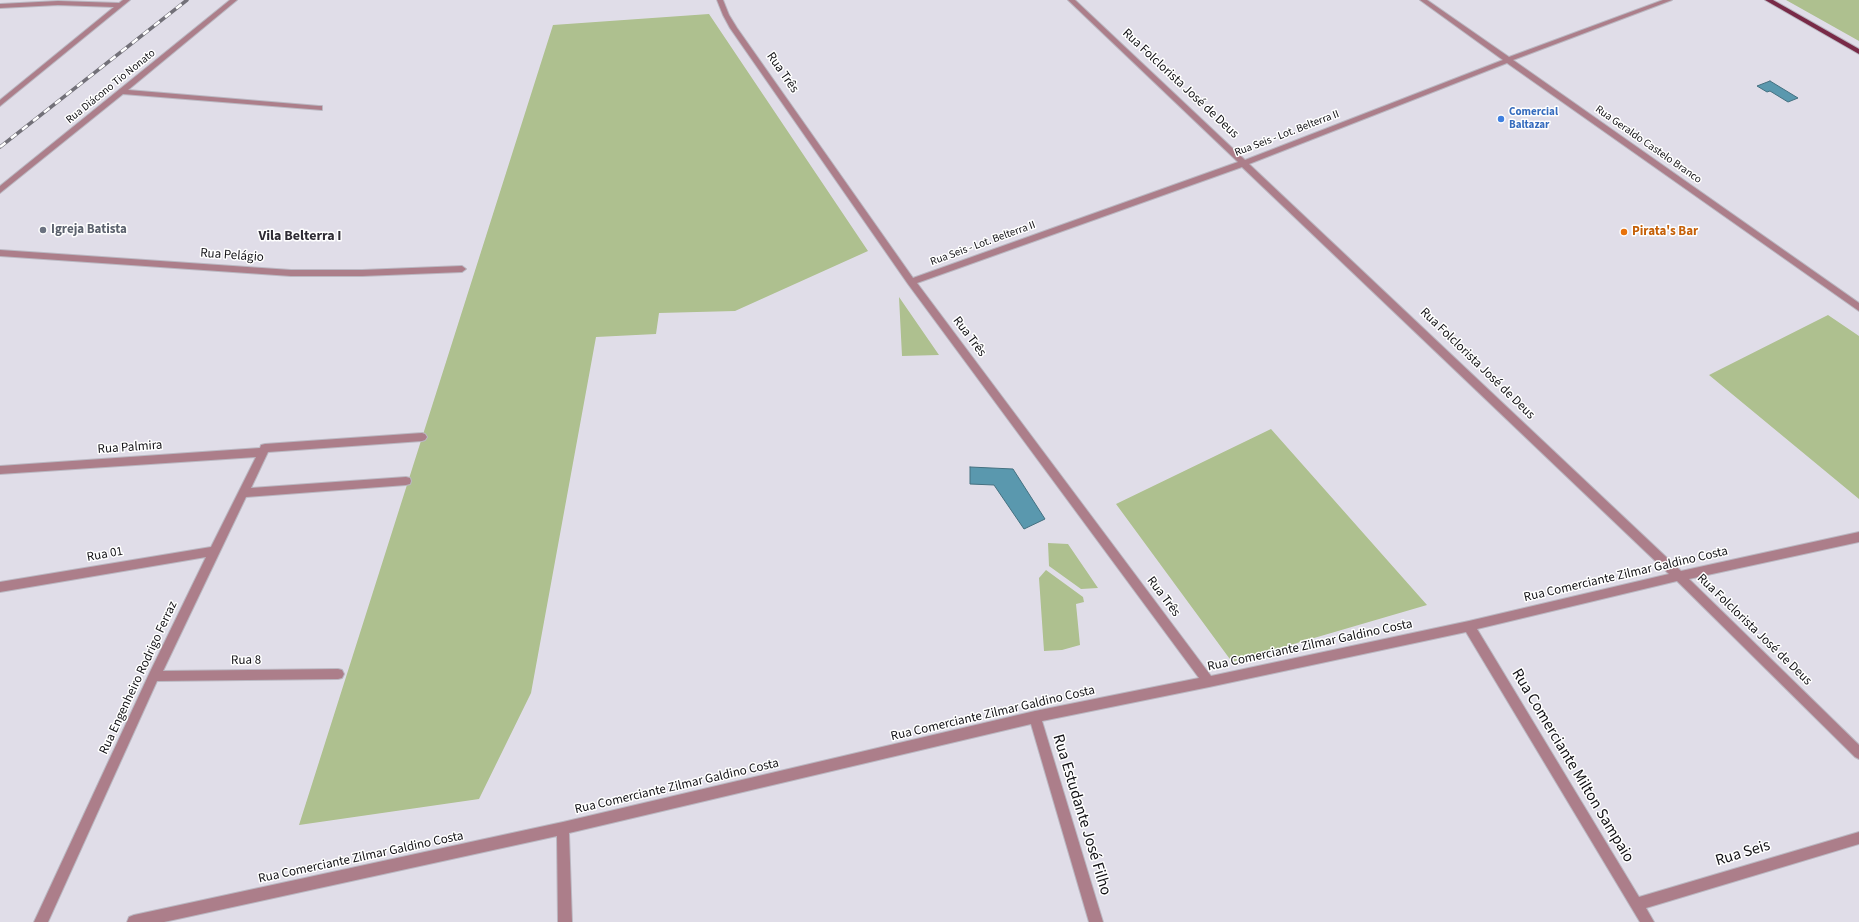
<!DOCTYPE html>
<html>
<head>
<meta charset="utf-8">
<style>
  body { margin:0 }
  canvas { display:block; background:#e0dde8 }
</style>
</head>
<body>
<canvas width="1859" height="922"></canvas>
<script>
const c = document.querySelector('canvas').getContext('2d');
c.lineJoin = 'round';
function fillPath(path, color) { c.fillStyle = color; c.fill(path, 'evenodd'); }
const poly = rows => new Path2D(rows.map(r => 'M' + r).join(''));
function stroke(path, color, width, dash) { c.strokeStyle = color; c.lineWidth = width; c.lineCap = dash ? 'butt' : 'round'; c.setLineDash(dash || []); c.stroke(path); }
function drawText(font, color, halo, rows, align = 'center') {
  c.font = font + ' "Source Sans 3",sans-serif'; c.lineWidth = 3; c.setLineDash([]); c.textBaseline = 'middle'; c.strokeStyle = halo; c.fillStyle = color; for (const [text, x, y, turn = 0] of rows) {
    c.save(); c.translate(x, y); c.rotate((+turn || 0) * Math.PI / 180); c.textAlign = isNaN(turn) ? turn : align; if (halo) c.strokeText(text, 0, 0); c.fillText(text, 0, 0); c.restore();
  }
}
fillPath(poly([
  [1786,0,1859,0,1859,41],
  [709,14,868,251,735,311,659,313,656,334,596,337,531,693,479,799,299,825,553,25],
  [899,297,939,355,902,356],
  [1828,315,1859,336,1859,499,1709,375],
  [1271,429,1427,605,1232,662,1116,504],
  [1048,543,1068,544,1098,588,1081,589,1049,566],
  [1046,570,1083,597,1084,602,1076,604,1080,645,1062,650,1044,651,1039,578]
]), '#aec08f');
const water = poly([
  [1770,81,1798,98,1788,102,1770,91,1767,92,1757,86,1770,81],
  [970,467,1013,469,1045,519,1024,529,994,485,970,484,970,467]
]);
fillPath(water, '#5a98ae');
stroke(water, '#447080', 1);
const minor = poly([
  [123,0,130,0,0,106,0,100,114,7,58,5,0,8,0,4,58,1,119,3,123,0],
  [230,0,237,0,128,90,319,106,322,106,322,110,123,94,0,193,0,186,230,0],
  [717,0,723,0,729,15,737,28,913,278,1238,162,1068,0,1075,0,1245,160,1503,60,1420,0,1427,0,1509,57,1663,0,1672,0,1513,60,1859,303,1859,311,1507,63,1249,164,1681,571,1859,532,1859,542,1689,579,1859,745,1859,759,1855,757,1677,581,1477,629,1639,897,1859,832,1859,844,1646,908,1654,922,1640,922,1466,632,1209,687,1042,721,1103,922,1089,922,1031,724,569,833,572,922,558,922,557,836,164,922,127,922,129,917,134,915,563,822,1035,711,1199,678,908,284,730,28,723,15,717,0],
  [1242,167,1669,574,1469,621,1211,676,917,283,1242,167],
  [0,250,291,270,362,270,462,266,466,269,462,272,362,276,291,276,0,256,0,250],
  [422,433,425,434,427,437,425,440,422,441,268,452,251,488,406,477,410,478,411,481,410,484,406,485,246,497,163,671,338,669,342,670,344,674,342,678,338,679,157,681,48,922,34,922,150,672,206,557,0,592,0,582,211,547,256,457,0,474,0,466,260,448,261,445,265,444,422,433]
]);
const major = poly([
  [1765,0,1773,0,1859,49,1859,54,1765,0]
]);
stroke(minor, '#bbb8c2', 2);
stroke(major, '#bbb8c2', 2);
fillPath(minor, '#ac7e8a');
fillPath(major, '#782a47');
const rail = poly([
  [0,147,187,0]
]);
stroke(rail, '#727078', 3.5);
stroke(rail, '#fff', 2.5, [7]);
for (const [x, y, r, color] of [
  [1501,119,4,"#3f7fe0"],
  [43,230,4,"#6b7280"],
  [1624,232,4,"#e8710a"]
]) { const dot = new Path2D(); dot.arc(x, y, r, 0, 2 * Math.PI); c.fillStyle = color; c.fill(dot); stroke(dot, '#fff', 1.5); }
drawText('11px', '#121115', '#fff', [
  ["Rua Diácono Tio Nonato",111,87,-39],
  ["Rua Seis - Lot. Belterra II",1287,134,-21],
  ["Rua Geraldo Castelo Branco",1648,145,35],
  ["Rua Seis - Lot. Belterra II",983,244,-20]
]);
drawText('bold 11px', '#366cbe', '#fff', [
  ["Comercial",1509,113],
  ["Baltazar",1509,126]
], 'left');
drawText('13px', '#121115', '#fff', [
  ["Rua Três",782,73,55],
  ["Rua Folclorista José de Deus",1180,84,43],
  ["Rua Pelágio",232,256,4],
  ["Rua Três",969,337,53],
  ["Rua Folclorista José de Deus",1477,364,44],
  ["Rua Palmira",130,448,-4],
  ["Rua 01",105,555,-10],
  ["Rua Comerciante Zilmar Galdino Costa",1626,575,-13],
  ["Rua Três",1163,597,53],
  ["Rua Folclorista José de Deus",1754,630,44],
  ["Rua Comerciante Zilmar Galdino Costa",1310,646,-12],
  ["Rua 8",246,661,-1],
  ["Rua Engenheiro Rodrigo Ferraz",139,678,-65],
  ["Rua Comerciante Zilmar Galdino Costa",993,714,-13],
  ["Rua Comerciante Zilmar Galdino Costa",677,787,-13],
  ["Rua Comerciante Zilmar Galdino Costa",361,858,-12]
]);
drawText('bold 13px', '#5b616d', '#fff', [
  ["Igreja Batista",51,230]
], 'left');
drawText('bold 13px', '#c56008', '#fff', [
  ["Pirata's Bar",1632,232]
], 'left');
drawText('bold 14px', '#2e2b34', '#fff', [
  ["Vila Belterra I",300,237]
]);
drawText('16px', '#121115', '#fff', [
  ["Rua Comerciante Milton Sampaio",1572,766,59],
  ["Rua Estudante José Filho",1081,815,73],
  ["Rua Seis",1743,854,-17]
]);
</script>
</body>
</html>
